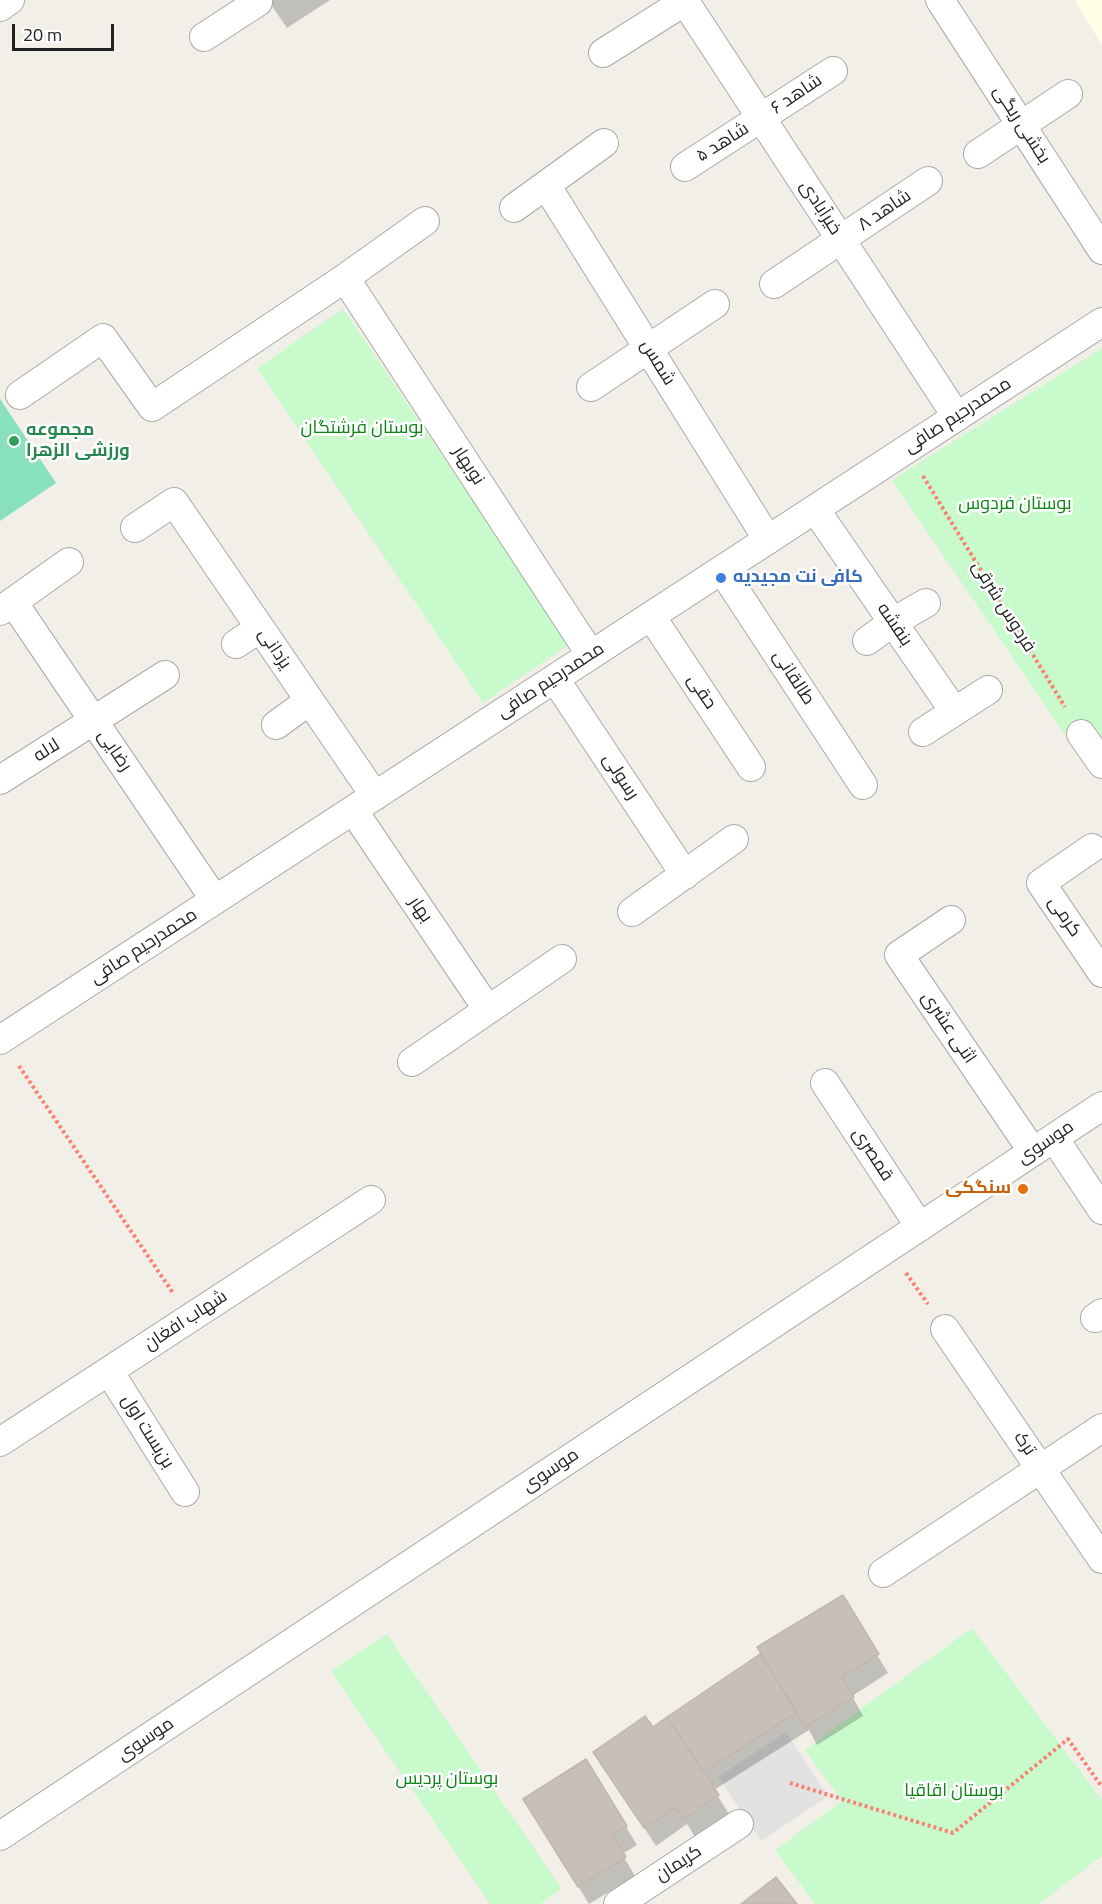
<!DOCTYPE html>
<html>
<head>
<meta charset="utf-8">
<style>
  body { margin:0 }
  #map { position:relative; width:1102px; height:1904px; overflow:hidden; background:#f2efe9; font-family:"Titillium Web",sans-serif }
  canvas { display:block }
  .scale { position:absolute; left:12px; top:24px; width:102px; height:27px; box-sizing:border-box; border:3px solid #222; border-top:0; padding-left:8px; font-size:18px; line-height:21px; white-space:nowrap; color:#222; -webkit-text-stroke:4px #fff; paint-order:stroke }
</style>
</head>
<body>
<div id="map">
<canvas width="1102" height="1904"></canvas>
<div class="scale">20 m</div>
</div>
<script>
const c = document.querySelector('canvas').getContext('2d');
c.lineJoin = 'round';
function fillPath(path, color) { c.fillStyle = color; c.fill(path, 'evenodd'); }
const poly = rows => new Path2D(rows.map(r => 'M' + r).join(''));
function stroke(path, color, width, dash) { c.strokeStyle = color; c.lineWidth = width; c.lineCap = dash ? 'butt' : 'round'; c.setLineDash(dash || []); c.stroke(path); }
function drawText(font, color, halo, rows, align = 'center') {
  c.font = font + ' "Titillium Web",Cairo,sans-serif'; c.lineWidth = 5; c.setLineDash([]); c.textBaseline = 'middle'; c.strokeStyle = halo; c.fillStyle = color; for (const [text, x, y, turn = 0] of rows) {
    c.save(); c.translate(x, y); c.rotate((+turn || 0) * Math.PI / 180); c.textAlign = isNaN(turn) ? turn : align; if (halo) c.strokeText(text, 0, 0); c.fillText(text, 0, 0); c.restore();
  }
}
fillPath(poly([
  [1075,0,1102,0,1102,45]
]), '#ffffe5');
fillPath(poly([
  [343,309,570,644,483,703,257,368],
  [1102,348,1102,749,1085,726,1067,738,892,480],
  [972,1628,1102,1800,1102,1856,1039,1904,815,1904,775,1850,842,1801,805,1750],
  [387,1634,562,1889,540,1904,490,1904,331,1671]
]), '#c8facc');
fillPath(poly([
  [0,399,56,483,0,521]
]), '#88e0be');
fillPath(poly([
  [786,1732,828,1796,761,1841,718,1777]
]), '#e2e2e2');
fillPath(poly([
  [268,0,330,0,287,28],
  [842,1597,888,1673,852,1696,863,1716,817,1745,809,1730,714,1790,729,1814,695,1837,687,1824,656,1846,595,1753,652,1729],
  [536,1817,626,1827,637,1845,622,1854,635,1876,589,1904]
]), '#0003');
const building = poly([
  [843,1595,879,1654,842,1677,854,1697,805,1727,757,1647,843,1595],
  [760,1654,797,1712,704,1772,667,1717,760,1654],
  [645,1716,653,1727,667,1717,719,1795,683,1819,676,1807,644,1828,593,1752,645,1716],
  [586,1759,627,1826,612,1835,626,1857,578,1887,523,1799,586,1759],
  [776,1877,797,1904,741,1904,776,1877]
]);
fillPath(building, '#c7bfb8');
stroke(building, '#c4b6ab', 1.5);
const street = poly([
  [684,0,957,417],
  [940,0,1102,250],
  [0,7,10,0],
  [204,37,258,2],
  [603,53,687,0],
  [978,154,1068,94],
  [685,167,833,71],
  [546,185,768,540],
  [514,208,604,143],
  [345,278,591,655],
  [774,284,928,181],
  [591,387,715,304],
  [20,395,103,338,152,407,345,278,425,221],
  [815,509,954,711],
  [135,528,174,502,375,796],
  [722,570,863,785],
  [13,602,215,900],
  [0,611,69,562],
  [651,616,751,767],
  [867,641,893,622,926,603],
  [236,644,260,628],
  [555,679,685,875],
  [276,725,309,701],
  [923,732,988,690],
  [1081,734,1102,764],
  [0,780,165,675],
  [353,810,488,1010],
  [1092,848,1041,883,1102,973],
  [632,912,734,839],
  [951,920,899,955,1033,1152],
  [0,1040,1102,322],
  [412,1062,562,959],
  [825,1083,920,1227],
  [1054,1138,1102,1210],
  [1095,1318,1102,1313],
  [945,1329,1102,1559],
  [109,1371,185,1492],
  [0,1442,371,1200],
  [883,1573,1102,1428],
  [0,1836,1102,1106],
  [618,1904,739,1824]
]);
stroke(street, '#a9a9a9', 30);
stroke(poly([
  [923,476,1065,707],
  [19,1066,173,1293],
  [906,1273,928,1304],
  [790,1783,953,1833,1068,1739,1102,1787]
]), '#fa8072', 4, [3, 3]);
stroke(street, '#fff', 28);
for (const [x, y, r, color] of [
  [14,441,6,"#2e9e5b"],
  [721,578,6,"#3f7fe0"],
  [1023,1189,6,"#e8710a"]
]) { const dot = new Path2D(); dot.arc(x, y, r, 0, 2 * Math.PI); c.fillStyle = color; c.fill(dot); stroke(dot, '#fff', 2); }
drawText('18px', '#222', '#fff', [
  ["شاهد ۶",797,95,-34],
  ["بخشی ریگی",1021,125,57],
  ["شاهد ۵",723,143,-32],
  ["خیرآبادی",820,208,57],
  ["شاهد ۸",885,211,-34],
  ["شمس",657,363,58],
  ["محمدرحیم صافی",958,416,-33],
  ["نوبهار",468,466,57],
  ["فردوس شرقی",1003,607,58],
  ["بنفشه",894,625,56],
  ["یزدانی",274,649,56],
  ["طالقانی",793,678,57],
  ["محمدرحیم صافی",551,681,-33],
  ["حقی",701,692,56],
  ["لاله",47,751,-32],
  ["رضایی",114,751,56],
  ["رسولی",620,777,57],
  ["بهار",420,910,56],
  ["کرمی",1064,917,56],
  ["محمدرحیم صافی",144,947,-33],
  ["اثنی عشری",948,1028,56],
  ["موسوی",1046,1143,-34],
  ["قمصری",872,1155,57],
  ["شهاب افغان",186,1321,-33],
  ["بن‌بست اول",147,1432,58],
  ["ترک",1024,1444,56],
  ["موسوی",551,1471,-34],
  ["موسوی",146,1740,-34],
  ["کریمان",679,1864,-33]
]);
drawText('18px', '#0c8416', '#fff', [
  ["بوستان فرشتگان",362,429],
  ["بوستان فردوس",1015,505],
  ["بوستان پردیس",447,1780],
  ["بوستان اقاقیا",954,1792]
]);
drawText('bold 18px', '#27864d', '#fff', [
  ["مجموعه",26,431],
  ["ورزشی الزهرا",26,452]
], 'left');
drawText('bold 18px', '#366cbe', '#fff', [
  ["کافی نت مجیدیه",733,578]
], 'left');
drawText('bold 18px', '#c56008', '#fff', [
  ["سنگکی",1011,1189]
], 'right');
</script>
</body>
</html>
